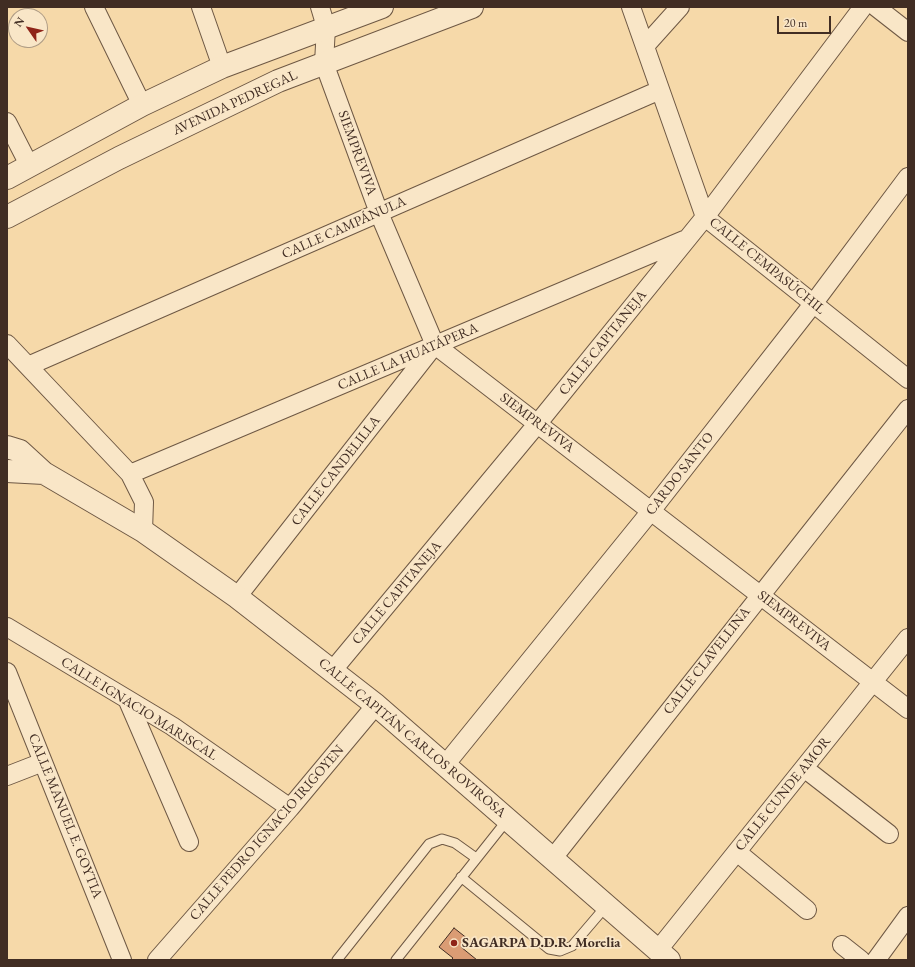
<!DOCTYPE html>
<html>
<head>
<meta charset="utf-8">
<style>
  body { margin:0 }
  #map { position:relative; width:915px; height:967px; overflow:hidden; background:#f6d9a9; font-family:"EB Garamond",serif }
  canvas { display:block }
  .frame { position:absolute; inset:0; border:8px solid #412d23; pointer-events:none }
  .north { position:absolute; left:8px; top:8px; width:40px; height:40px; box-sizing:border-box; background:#f9e6c7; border:1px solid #af9c85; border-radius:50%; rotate:304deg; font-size:11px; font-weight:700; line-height:16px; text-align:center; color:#412d23 }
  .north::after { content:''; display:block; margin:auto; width:14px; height:18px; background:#8f2418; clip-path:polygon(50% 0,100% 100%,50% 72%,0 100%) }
  .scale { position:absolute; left:777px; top:16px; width:54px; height:18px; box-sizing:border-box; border:2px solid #412d23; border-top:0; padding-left:5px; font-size:12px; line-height:14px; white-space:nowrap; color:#412d23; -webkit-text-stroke:3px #f9e6c7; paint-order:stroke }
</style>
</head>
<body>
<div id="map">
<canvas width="915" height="967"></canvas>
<div class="frame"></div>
<div class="north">N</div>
<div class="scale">20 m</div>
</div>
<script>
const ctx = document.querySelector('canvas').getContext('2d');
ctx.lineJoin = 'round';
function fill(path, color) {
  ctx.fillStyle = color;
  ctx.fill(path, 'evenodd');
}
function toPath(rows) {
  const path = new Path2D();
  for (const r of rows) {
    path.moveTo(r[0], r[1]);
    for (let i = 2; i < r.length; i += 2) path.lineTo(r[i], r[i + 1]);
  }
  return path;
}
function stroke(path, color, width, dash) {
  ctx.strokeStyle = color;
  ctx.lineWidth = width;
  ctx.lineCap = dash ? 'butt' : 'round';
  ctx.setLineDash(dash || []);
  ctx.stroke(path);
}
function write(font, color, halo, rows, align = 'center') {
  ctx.font = font + ' "EB Garamond",serif';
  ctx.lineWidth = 3.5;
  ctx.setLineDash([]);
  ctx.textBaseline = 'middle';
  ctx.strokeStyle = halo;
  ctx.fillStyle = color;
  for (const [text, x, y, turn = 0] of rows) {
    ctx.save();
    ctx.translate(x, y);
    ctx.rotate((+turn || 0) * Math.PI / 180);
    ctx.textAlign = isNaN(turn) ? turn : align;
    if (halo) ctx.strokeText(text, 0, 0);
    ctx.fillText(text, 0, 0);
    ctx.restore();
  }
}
const building = toPath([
  [454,928,468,939,461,947,477,960,451,960,453,958,439,947,454,928]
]);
fill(building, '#da9c74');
stroke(building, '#412d23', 1);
const service = toPath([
  [461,877,549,949,560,951,572,946,607,905],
  [337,960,429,844,442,839,455,843,476,858],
  [396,960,508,819]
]);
const minor = toPath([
  [94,7,142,105],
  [201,7,222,67],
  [320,7,326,27,324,63,379,213,435,345,908,709],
  [631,7,705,217,908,379],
  [876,7,908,32],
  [645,46,680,7],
  [7,122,29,165],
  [7,344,130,474,144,502,143,531],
  [28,366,660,90],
  [130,474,684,240],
  [237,597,433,347],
  [7,627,172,726,290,808],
  [332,671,538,423,705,217,863,7],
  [7,672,122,960],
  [128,701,189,842],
  [445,765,651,511,813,304,908,177],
  [804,768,889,834],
  [7,776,43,762],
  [737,852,807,910],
  [553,858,908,409],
  [842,945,861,960],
  [658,950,908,638],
  [157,960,290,808,376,705],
  [876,960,908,916]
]);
const tertiary = toPath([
  [7,178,142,105,222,67,382,7],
  [7,217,119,158,278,81,472,7],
  [7,447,20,451,44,473,143,531,237,597,376,705,669,960],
  [7,471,44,473]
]);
stroke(service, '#6e5844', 11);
stroke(minor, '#6e5844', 20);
stroke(tertiary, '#6e5844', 24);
stroke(service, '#f9e6c7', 9);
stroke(minor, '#f9e6c7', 18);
stroke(tertiary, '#f9e6c7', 22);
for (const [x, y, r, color] of [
  [454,943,4,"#8f2418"]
]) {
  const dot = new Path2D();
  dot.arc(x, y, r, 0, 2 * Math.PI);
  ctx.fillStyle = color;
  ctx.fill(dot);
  stroke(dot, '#f9e6c7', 1.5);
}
write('14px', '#412d23', '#f9e6c7', [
  ["AVENIDA PEDREGAL",235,103,-25],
  ["SIEMPREVIVA",357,153,70],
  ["CALLE CAMPÁNULA",344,228,-24],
  ["CALLE CEMPASÚCHIL",767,266,39],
  ["CALLE CAPITANEJA",603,343,-51],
  ["CALLE LA HUATÁPERA",408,357,-23],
  ["SIEMPREVIVA",537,423,37],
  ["CALLE CANDELILLA",336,471,-52],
  ["CARDO SANTO",680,474,-52],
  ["CALLE CAPITANEJA",397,593,-50],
  ["SIEMPREVIVA",794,621,38],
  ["CALLE CLAVELLINA",707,661,-52],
  ["CALLE IGNACIO MARISCAL",139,709,32],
  ["CALLE CAPITÁN CARLOS ROVIROSA",412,738,40],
  ["CALLE CUNDE AMOR",783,794,-51],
  ["CALLE MANUEL E. GOYTIA",65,816,68],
  ["CALLE PEDRO IGNACIO IRIGOYEN",267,833,-49]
]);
write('bold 14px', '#412d23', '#f9e6c7', [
  ["SAGARPA D.D.R. Morelia",462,943]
], 'left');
</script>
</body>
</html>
